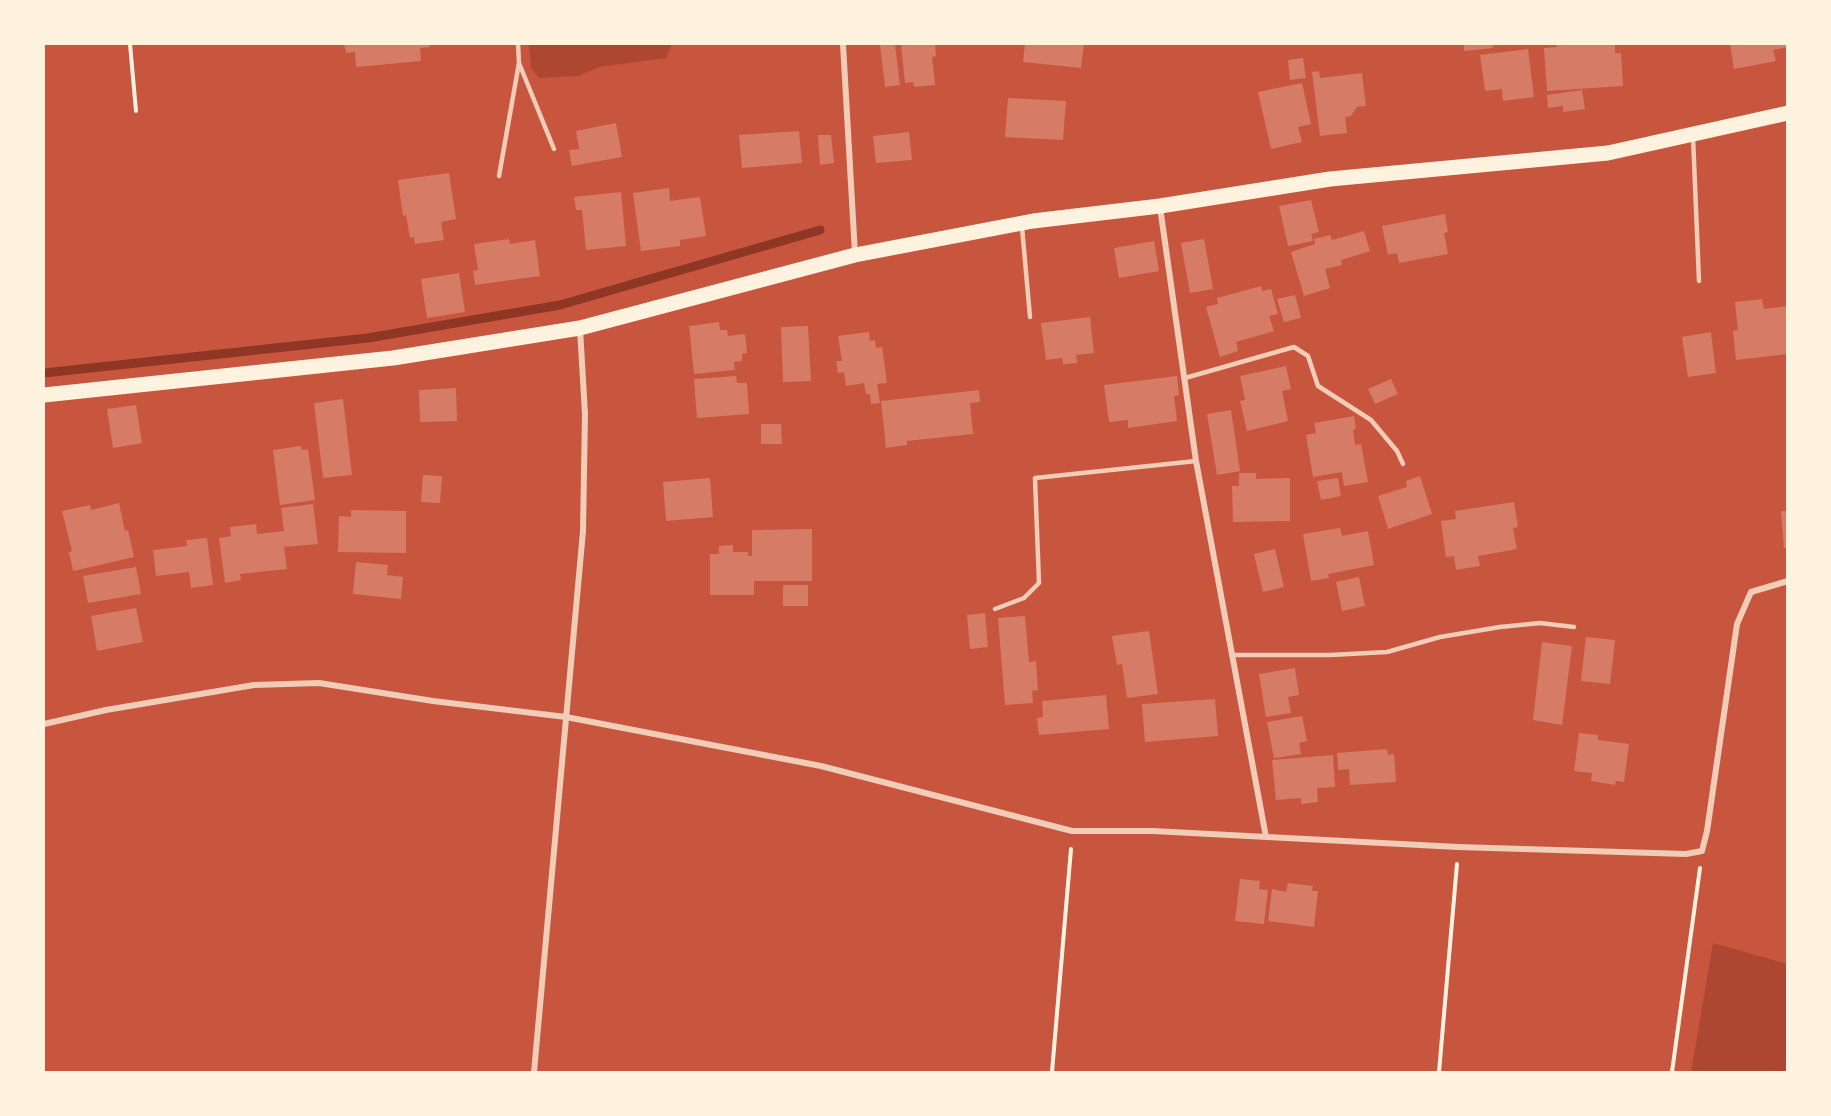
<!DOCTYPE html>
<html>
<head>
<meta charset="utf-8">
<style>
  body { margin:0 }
  #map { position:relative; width:1831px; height:1116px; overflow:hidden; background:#c8553d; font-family:"Fira Sans Condensed",sans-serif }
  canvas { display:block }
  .frame { position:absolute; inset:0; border:45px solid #fff3e0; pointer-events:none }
</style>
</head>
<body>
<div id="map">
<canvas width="1831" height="1116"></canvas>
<div class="frame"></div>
</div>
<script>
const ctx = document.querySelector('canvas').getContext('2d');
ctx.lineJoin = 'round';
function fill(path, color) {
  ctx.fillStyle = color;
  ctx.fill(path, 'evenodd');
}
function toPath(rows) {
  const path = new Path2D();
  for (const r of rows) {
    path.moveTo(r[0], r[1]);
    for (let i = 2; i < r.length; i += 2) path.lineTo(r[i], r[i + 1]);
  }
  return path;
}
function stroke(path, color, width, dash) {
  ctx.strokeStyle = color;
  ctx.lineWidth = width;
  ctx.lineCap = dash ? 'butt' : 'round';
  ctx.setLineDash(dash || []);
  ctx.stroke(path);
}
fill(toPath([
  [529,44,672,44,666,58,599,67,578,76,539,78,531,68],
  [1713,943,1787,964,1788,1063,1785,1072,1691,1072]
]), '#ae4732');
stroke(toPath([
  [44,373,368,338,560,305,820,230]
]), '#8f3625', 9);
fill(toPath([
  [344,44,430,44,430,47,420,48,421,61,356,67,355,52,346,53],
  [880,44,895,44,900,85,885,87],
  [901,44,935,44,936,56,932,57,935,85,914,87,913,82,905,83],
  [1025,44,1084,44,1081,68,1023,62],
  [1464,44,1492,44,1493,48,1464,51],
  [1556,44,1615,44,1615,53,1621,53,1623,86,1547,91,1544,48,1557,47],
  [1730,44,1788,44,1788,47,1773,50,1776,61,1734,69],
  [1528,49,1534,97,1503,101,1502,89,1485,91,1480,55],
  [1303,58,1306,78,1290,80,1288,60],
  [1319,71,1320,78,1362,73,1366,106,1357,107,1351,116,1345,117,1347,133,1320,136,1312,72],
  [1302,83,1311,124,1298,127,1302,142,1271,149,1258,92],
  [1582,90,1585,109,1563,112,1563,106,1548,108,1547,95],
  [1008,98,1066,101,1063,140,1005,137],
  [616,123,622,157,572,166,569,150,579,149,576,131],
  [799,131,802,163,742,168,739,135],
  [909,132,912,160,876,163,873,136],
  [818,135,831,135,834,163,820,165],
  [449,173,456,219,441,222,444,240,415,244,414,237,410,238,406,215,403,216,398,180],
  [669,188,670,201,700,197,706,236,680,240,680,246,641,251,633,193],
  [621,192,626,246,586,250,582,210,576,210,574,197],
  [1311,200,1319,232,1311,234,1313,241,1288,246,1279,206],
  [1445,214,1448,232,1444,233,1448,254,1399,263,1397,253,1388,255,1382,226],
  [1364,231,1370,251,1341,260,1342,265,1325,269,1330,288,1304,296,1291,252,1315,244,1314,239,1330,235,1332,240],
  [509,239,510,244,535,240,540,276,475,285,473,271,478,270,474,244],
  [1204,239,1213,289,1190,293,1181,243],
  [1154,241,1159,271,1119,278,1114,248],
  [459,273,465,312,427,318,421,279],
  [1261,286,1262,291,1271,289,1278,314,1269,316,1274,331,1236,342,1238,351,1220,357,1206,307,1218,304,1217,298],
  [1295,295,1301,318,1284,322,1277,299],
  [1762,299,1764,309,1788,306,1788,354,1736,360,1733,331,1738,330,1735,302],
  [1090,317,1094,353,1076,355,1077,363,1063,364,1062,358,1046,360,1041,323],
  [719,322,720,330,727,330,728,336,745,334,747,353,742,354,742,361,734,362,735,370,694,374,689,326],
  [808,326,811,381,783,382,781,327],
  [869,332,870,341,875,340,876,348,882,347,887,383,877,384,880,403,871,404,870,394,866,394,864,383,846,386,844,372,838,373,836,361,842,361,838,336],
  [1711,332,1716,373,1688,377,1682,337],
  [1286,366,1291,389,1282,391,1288,421,1247,431,1240,401,1245,400,1240,376],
  [736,376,737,383,747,383,749,414,697,418,694,379],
  [1177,376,1179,395,1174,396,1177,421,1128,428,1128,420,1109,422,1104,385],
  [1391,379,1398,394,1375,404,1368,389],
  [456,388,457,421,420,422,419,390],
  [979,390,980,402,970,403,973,434,907,441,907,445,886,448,881,401],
  [343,399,352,475,323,478,314,403],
  [136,405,142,443,113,448,107,409],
  [1231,410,1240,471,1217,475,1207,414],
  [1354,416,1356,429,1353,430,1355,445,1361,444,1368,482,1344,486,1342,472,1313,477,1306,435,1316,433,1314,423],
  [761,424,781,424,782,444,761,444],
  [301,446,302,450,308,449,315,500,280,505,273,450],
  [1239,473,1256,473,1256,479,1290,478,1290,521,1233,522,1232,486,1239,486],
  [423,475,442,476,440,503,421,502],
  [1420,476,1432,514,1388,529,1378,496,1407,487,1406,481],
  [710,478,713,517,666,521,663,482],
  [1338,478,1341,496,1321,500,1317,481],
  [1514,502,1518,527,1513,528,1517,549,1478,556,1480,566,1456,570,1454,556,1446,557,1441,521,1456,519,1455,511],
  [119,503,125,531,128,530,134,557,73,571,69,552,72,551,62,511,90,505,91,510],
  [313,504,318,544,284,547,287,569,240,574,241,580,225,583,219,538,231,536,230,527,256,524,257,534,284,531,281,508],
  [351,510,406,511,406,553,338,552,339,516,351,517],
  [1781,511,1788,511,1788,548,1784,548],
  [1340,528,1342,536,1368,531,1374,565,1328,574,1329,578,1311,581,1303,534],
  [812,529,812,581,754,581,754,595,710,595,710,554,719,554,719,546,733,545,733,552,748,552,748,556,752,556,752,530],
  [207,538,213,585,191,588,189,572,156,576,153,550,187,546,186,540],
  [1275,549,1284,587,1263,592,1254,554],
  [356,562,388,565,387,575,403,577,401,599,353,594],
  [136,567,141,594,88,603,83,576],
  [1359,577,1365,606,1342,611,1336,582],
  [783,585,808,585,808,606,783,606],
  [136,608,143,642,97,651,91,616],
  [985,613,988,647,970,649,967,615],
  [1025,616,1029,662,1036,661,1038,690,1032,691,1033,703,1005,705,998,618],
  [1149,631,1158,694,1127,698,1122,664,1117,665,1112,636],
  [1586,637,1615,640,1610,684,1581,681],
  [1542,642,1572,646,1562,725,1533,720],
  [1295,668,1299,695,1288,697,1291,713,1266,717,1259,674],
  [1106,695,1109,729,1039,735,1037,718,1043,717,1042,701],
  [1215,699,1218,736,1145,742,1142,704],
  [1302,716,1307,741,1299,743,1301,754,1274,758,1267,722],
  [1579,733,1598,735,1598,740,1629,744,1624,782,1616,781,1615,785,1591,781,1592,773,1574,771],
  [1387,749,1388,755,1394,754,1396,782,1350,785,1349,769,1338,770,1337,753],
  [1333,755,1335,787,1317,788,1318,802,1301,804,1301,798,1276,800,1272,760],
  [1240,879,1260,881,1259,889,1268,890,1264,924,1235,921],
  [1288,883,1313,886,1312,891,1318,891,1314,927,1268,921,1272,889,1286,892]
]), '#d67c66');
stroke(toPath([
  [130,44,136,111],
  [1052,1072,1071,849],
  [1439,1072,1457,864],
  [1672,1072,1700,868]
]), '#fff3e0', 4);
stroke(toPath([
  [518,44,519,63,554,149],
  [1693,137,1699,281],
  [499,176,519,63],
  [1022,227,1030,317],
  [1185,378,1294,347,1308,356,1318,386,1371,420,1397,451,1403,464],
  [995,609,1024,598,1039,583,1035,478,1196,461],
  [1234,655,1330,655,1387,652,1440,637,1500,627,1540,623,1574,627]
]), '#f1ccb7', 4.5);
stroke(toPath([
  [843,44,855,254],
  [1160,207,1196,461,1266,837],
  [44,724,106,710,254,685,319,683,433,701,566,717,821,766,1072,831,1153,831,1458,847,1686,854,1702,851,1707,831,1737,624,1751,592,1788,581],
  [534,1072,583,531,585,414,580,329]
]), '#f1ccb7', 6);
stroke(toPath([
  [44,395,393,358,580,328,855,255,1033,221,1160,206,1330,179,1608,153,1788,113]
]), '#fff3e0', 15);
</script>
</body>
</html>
